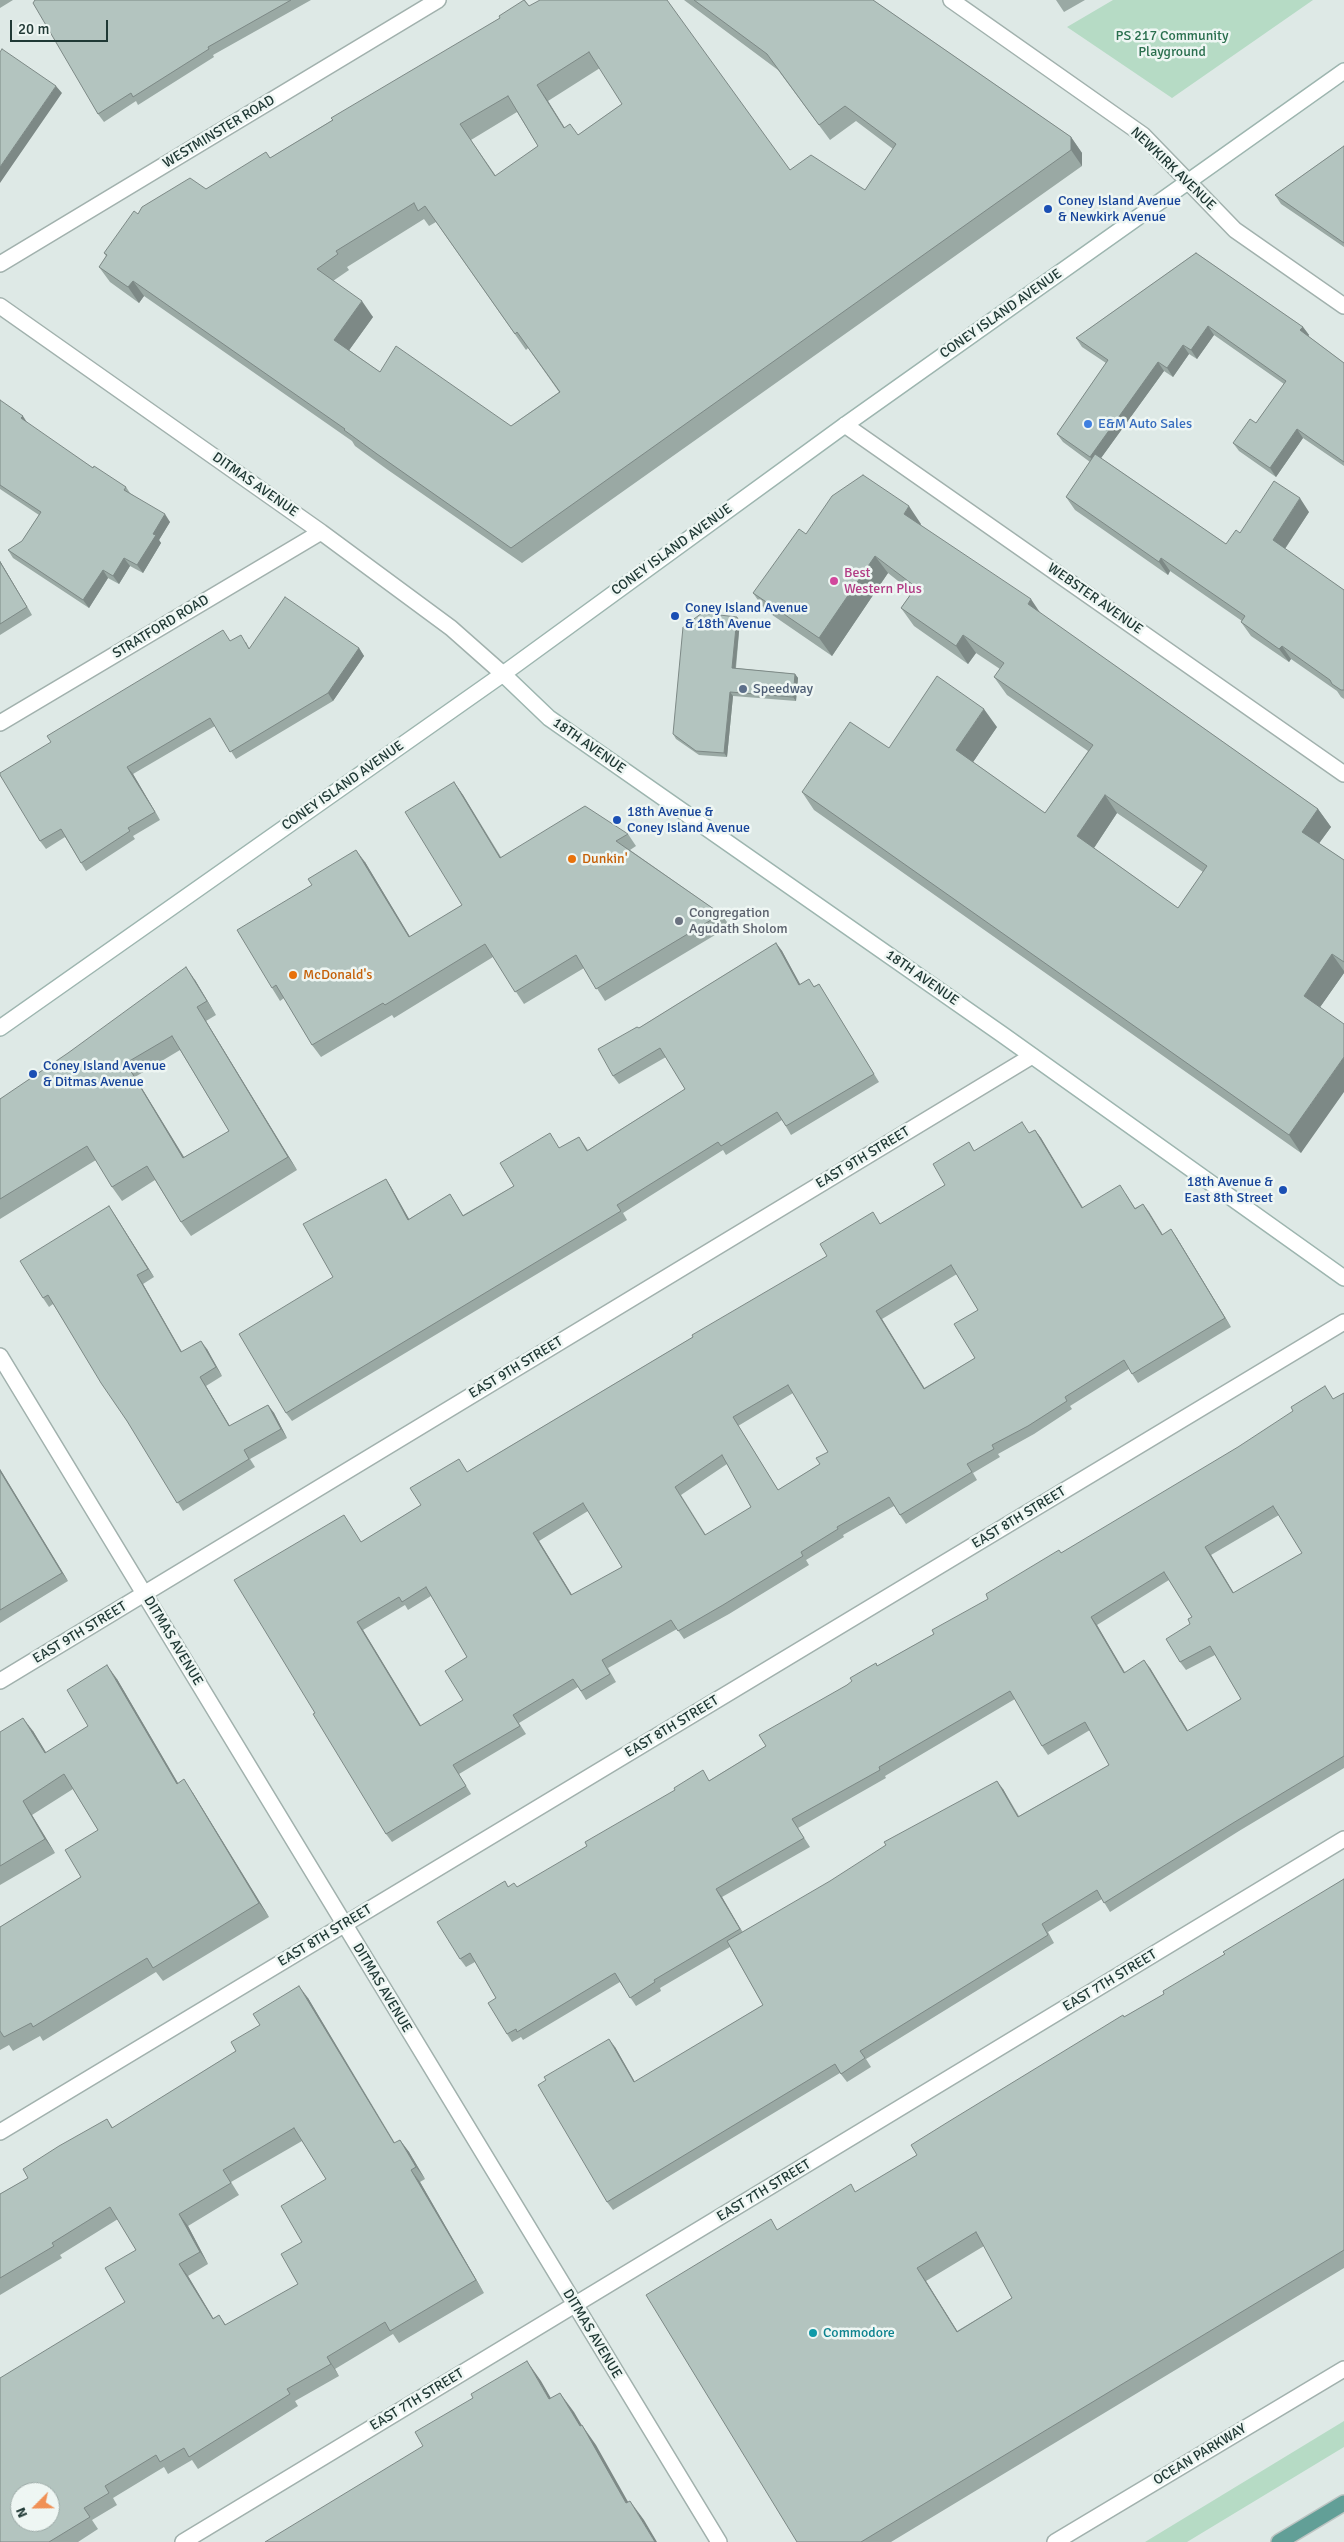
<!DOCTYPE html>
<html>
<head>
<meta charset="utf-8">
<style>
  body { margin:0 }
  #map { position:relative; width:1344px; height:2542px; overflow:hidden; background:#dee9e6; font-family:Signika,sans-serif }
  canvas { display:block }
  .north { position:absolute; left:10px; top:2482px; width:50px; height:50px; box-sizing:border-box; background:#eef6f3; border:1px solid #9caaa7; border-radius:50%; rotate:247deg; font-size:14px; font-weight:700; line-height:20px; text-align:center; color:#203935 }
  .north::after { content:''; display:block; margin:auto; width:18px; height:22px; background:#f09055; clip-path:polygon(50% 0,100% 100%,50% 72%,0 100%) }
  .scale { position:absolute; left:10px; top:20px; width:98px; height:22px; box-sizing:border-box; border:2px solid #203935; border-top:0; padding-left:6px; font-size:15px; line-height:18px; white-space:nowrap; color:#203935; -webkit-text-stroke:4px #eef6f3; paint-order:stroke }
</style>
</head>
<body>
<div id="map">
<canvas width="1344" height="2542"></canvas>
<div class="north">N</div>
<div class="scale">20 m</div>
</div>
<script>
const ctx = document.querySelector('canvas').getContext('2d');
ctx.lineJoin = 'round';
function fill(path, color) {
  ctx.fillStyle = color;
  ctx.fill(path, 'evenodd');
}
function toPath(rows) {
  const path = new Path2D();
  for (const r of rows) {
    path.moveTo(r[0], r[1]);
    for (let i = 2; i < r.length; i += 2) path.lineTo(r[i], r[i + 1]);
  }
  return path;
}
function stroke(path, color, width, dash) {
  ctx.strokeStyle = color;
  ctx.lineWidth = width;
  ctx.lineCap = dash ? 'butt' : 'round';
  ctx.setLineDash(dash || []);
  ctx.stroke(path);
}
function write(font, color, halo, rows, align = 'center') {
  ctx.font = font + ' Signika,sans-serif';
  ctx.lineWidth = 5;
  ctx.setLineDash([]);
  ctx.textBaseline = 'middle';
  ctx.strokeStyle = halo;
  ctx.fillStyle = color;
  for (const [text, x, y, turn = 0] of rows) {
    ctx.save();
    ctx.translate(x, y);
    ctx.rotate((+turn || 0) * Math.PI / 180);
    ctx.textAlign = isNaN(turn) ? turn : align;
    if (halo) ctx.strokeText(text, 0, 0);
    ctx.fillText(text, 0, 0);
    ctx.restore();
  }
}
fill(toPath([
  [1113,0,1313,0,1172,98,1067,27],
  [1344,2421,1344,2447,1187,2542,1145,2542]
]), '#b6dbc5');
const street = toPath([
  [951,0,1143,135,1235,230,1344,306],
  [0,264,438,0],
  [0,306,321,532,451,628,503,674],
  [845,425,1344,774],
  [0,723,321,532],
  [0,1356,719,2542],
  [0,1681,1032,1056],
  [0,2132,1344,1322],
  [183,2542,1344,1839],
  [1055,2542,1344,2369]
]);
const secondary = toPath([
  [503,674,549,718,1003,1035,1344,1278],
  [0,1028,503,674,845,425,1344,71]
]);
const primary = toPath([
  [1279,2542,1344,2503]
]);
stroke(street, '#a1b1ad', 18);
stroke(secondary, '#9db5af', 18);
stroke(primary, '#bcc4c2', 18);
stroke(street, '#fff', 15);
stroke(secondary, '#fff', 15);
stroke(primary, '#629f97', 15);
fill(toPath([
  [0,0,13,0,0,8],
  [35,0,311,0,213,55,214,57,138,105,136,101,104,122,98,114],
  [525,0,529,6,790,170,865,190,893,149,856,121,830,140,778,70,684,0,873,0,1071,137,1082,153,1082,166,522,563,388,470,355,446,352,441,144,296,139,303,110,282,99,267,106,256,104,253,138,214,206,189,270,158,500,18],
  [600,68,622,104,578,135,564,128,548,101],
  [517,112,538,146,496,176,471,140],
  [424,219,429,226,436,222,526,350,528,348,559,392,511,426,380,372,349,350,373,317,333,281,349,270,347,267],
  [1056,0,1085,0,1064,12],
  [1344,146,1344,247,1281,204,1275,195],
  [1196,253,1303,327,1309,335,1308,336,1344,363,1344,466,1303,438,1276,477,1239,451,1233,443,1256,423,1284,384,1214,335,1197,359,1189,354,1173,377,1164,371,1101,458,1226,544,1240,533,1309,512,1285,549,1344,590,1344,699,1341,697,1337,691,1291,659,1289,662,1251,636,1241,622,1242,621,1170,571,1168,575,1075,510,1066,497,1090,462,1063,442,1057,434,1106,363,1082,347,1076,338],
  [0,400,28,424,93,468,126,487,130,493,170,522,159,540,161,543,143,573,130,566,119,584,108,578,89,608,13,558,8,550,22,541,39,515,0,489],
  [921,524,920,525,1039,612,1318,809,1331,827,1319,843,1344,860,1344,973,1320,1007,1301,1153,814,810,802,792,889,748,997,727,973,762,1045,813,1088,751,1007,695,994,677,1000,669,976,653,968,664,914,626,901,608,912,592,888,573,832,656,765,610,753,593,806,534],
  [1117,813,1203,872,1178,908,1094,848],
  [0,561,32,615,0,635],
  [740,621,736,668,795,674,798,678,796,701,733,696,727,757,699,755,676,739,673,734],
  [231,641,246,642,249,648,359,648,364,656,333,701,236,759,215,726,133,774,160,820,133,836,135,839,86,871,65,837,46,849,40,841],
  [454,782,463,795,501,857,628,834,636,846,630,850,721,914,730,926,605,1001,584,968,524,1004,493,957,394,1018,392,1015,321,1057,312,1045,284,998,280,1001,272,988,365,862,410,937,462,905],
  [776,943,782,951,800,985,814,986,819,984,879,1082,791,1135,782,1120,726,1155,723,1150,623,1213,627,1220,292,1421,286,1413,333,1277,386,1179,391,1187,409,1219,450,1194,463,1215,514,1186,560,1148,579,1137,588,1150,685,1089,666,1057,619,1084,613,1076,639,1028],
  [195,980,216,1015,206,1021,297,1170,191,1236,181,1222,155,1180,122,1201,112,1187,96,1160,0,1219,0,1099],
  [180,1050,229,1131,184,1157,135,1077],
  [1035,1130,1041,1138,1082,1208,1126,1194,1135,1208,1143,1204,1162,1235,1171,1229,1177,1238,1231,1327,1138,1383,1129,1369,1070,1406,1072,1409,1034,1434,998,1454,1000,1457,973,1473,977,1480,906,1524,894,1506,843,1535,844,1537,806,1560,809,1565,729,1614,684,1639,677,1629,608,1668,616,1682,586,1700,578,1687,519,1723,526,1734,459,1774,471,1794,392,1842,386,1834,315,1713,344,1515,361,1542,421,1505,467,1472,693,1337,945,1185,969,1142,974,1151,1030,1133],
  [957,1274,978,1310,975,1358,924,1388,882,1319],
  [793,1393,828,1452,820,1464,778,1490,738,1426],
  [727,1464,751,1507,706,1535,681,1495],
  [588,1511,622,1567,572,1595,539,1541],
  [431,1596,467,1657,463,1700,421,1726,363,1630,405,1605,408,1610],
  [109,1206,154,1277,143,1284,182,1352,207,1349,222,1376,206,1386,230,1426,268,1405,274,1413,287,1438,250,1459,255,1467,183,1511,127,1421,53,1304,49,1307,43,1298],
  [1344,1393,1344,1768,1239,1831,1110,1912,1102,1899,1048,1932,1054,1943,866,2059,871,2067,847,2082,840,2073,613,2210,607,2202,615,2047,635,2082,763,2005,730,1947,660,1988,661,1991,636,2006,620,1982,523,2040,521,2037,512,2042,507,2034,496,1998,475,1962,466,1967,460,1959,509,1886,517,1887,710,1780,766,1746,847,1685,877,1666,934,1634,1061,1553],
  [1279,1515,1302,1553,1234,1593,1211,1555],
  [1169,1580,1192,1617,1190,1624,1180,1662,1186,1670,1215,1655,1241,1699,1188,1731,1150,1668,1124,1672,1097,1625],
  [1015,1699,1042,1746,1048,1755,1090,1730,1109,1765,1019,1816,1003,1789,742,1932,722,1897,810,1847,798,1828,886,1778,885,1776],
  [0,1469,68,1581,0,1623],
  [117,1679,178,1783,193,1793,269,1917,163,1981,156,1972,43,2041,40,2036,13,2051,9,2045,0,2050,0,1927,81,1877,98,1830,73,1789,32,1815,55,1853,0,1885,0,1732,33,1731,46,1753,88,1726],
  [1344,1879,1344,2268,891,2542,797,2542,778,2230,856,2192,917,2155,1124,2017,1164,1994,1225,1954],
  [984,2246,1012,2298,957,2331,926,2281],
  [308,1998,395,2143,400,2140,409,2152,425,2179,420,2182,484,2293,399,2343,393,2334,335,2369,339,2376,295,2401,298,2406,198,2469,192,2460,168,2474,164,2467,113,2498,117,2505,92,2520,98,2529,78,2542,0,2542,125,2302,136,2250,118,2219,60,2255,62,2258,0,2295,0,2194,28,2178,107,2119,113,2128,236,2051],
  [302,2141,326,2179,298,2284,226,2325,219,2315,213,2318,188,2276,208,2264,188,2226,239,2195,231,2182]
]), '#9aa9a4');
fill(toPath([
  [537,85,548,101,575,144,564,128],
  [56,86,62,93,0,183,0,167],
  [1071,137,1082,153,1082,166,1071,150],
  [133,281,144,296,139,303,128,287],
  [362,301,373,317,345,356,334,340],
  [1208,326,1214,335,1197,359,1191,350],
  [1303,327,1309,335,1306,339,1300,330],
  [1183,345,1189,354,1173,377,1167,368],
  [1158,362,1164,371,1096,465,1090,457],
  [23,416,28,424,21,418],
  [1297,429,1303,438,1276,477,1270,468],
  [1300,498,1309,512,1282,553,1273,540],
  [909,506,921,524,916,532,904,514],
  [165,514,170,522,159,540,161,543,143,573,137,565,153,534],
  [875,556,888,573,832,656,819,638],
  [124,558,130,566,119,584,113,576],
  [1161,558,1170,571,1168,575,1159,562],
  [0,561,32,615,27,607,0,562],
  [103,570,108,578,89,608,83,600],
  [1031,599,1043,617,1028,604],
  [737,617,740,621,735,672,732,668],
  [963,635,976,653,968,664,956,646],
  [1282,646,1291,659,1289,662,1279,649],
  [359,648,364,656,333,701,328,693],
  [795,674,798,678,796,701,793,697],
  [730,692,733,696,727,757,724,753],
  [984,709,997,727,969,768,956,750],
  [127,767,133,774,160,820,155,812],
  [454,782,463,795,508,870,500,858],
  [1105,795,1117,813,1090,854,1077,836],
  [1318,809,1331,827,1315,849,1302,832],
  [356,850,365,862,418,950,409,937],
  [776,943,782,951,805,993,799,985],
  [1332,954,1344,971,1344,973,1316,1013,1304,996],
  [186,967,195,980,216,1015,207,1001],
  [197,1007,206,1021,297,1170,288,1157],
  [1344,1057,1344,1092,1301,1153,1289,1135],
  [126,1063,135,1077,193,1172,183,1158],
  [1035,1130,1041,1138,1088,1216,1082,1208],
  [386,1179,391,1187,414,1228,408,1220],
  [1143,1204,1149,1212,1168,1243,1162,1235],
  [109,1206,115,1215,154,1277,148,1269],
  [1171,1229,1177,1238,1231,1327,1225,1318],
  [137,1275,143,1284,187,1361,181,1352],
  [876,1311,882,1319,930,1397,924,1389],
  [201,1341,207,1349,222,1376,216,1367],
  [200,1377,206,1386,235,1435,229,1426],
  [268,1405,274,1413,287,1438,281,1429],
  [733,1417,738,1426,783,1499,778,1490],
  [0,1469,68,1581,62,1573,0,1471],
  [533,1533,539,1541,577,1603,571,1595],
  [1205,1547,1211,1555,1239,1602,1233,1593],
  [1091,1617,1097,1625,1130,1681,1124,1673],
  [357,1622,363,1630,426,1734,420,1726],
  [1144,1660,1150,1668,1193,1739,1187,1731],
  [107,1665,117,1679,186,1797,177,1784],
  [23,1718,33,1731,55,1767,45,1753],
  [184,1779,193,1793,269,1917,259,1903],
  [997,1781,1003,1789,1023,1825,1018,1817],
  [23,1801,32,1815,55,1853,45,1839],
  [716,1889,722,1897,746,1938,740,1929],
  [299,1986,308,1998,402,2156,394,2143],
  [609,2039,615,2047,640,2091,634,2082],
  [400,2140,409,2152,425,2179,416,2167],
  [411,2170,420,2182,484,2293,476,2280],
  [179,2214,188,2226,208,2264,200,2252],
  [179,2264,188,2276,221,2331,213,2319],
  [917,2268,926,2281,966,2345,957,2332],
  [327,2357,335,2369,339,2376,331,2364],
  [527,2361,541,2381,563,2419,549,2399],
  [560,2393,574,2412,590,2439,582,2425,596,2445,640,2523,626,2503],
  [630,2501,644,2520,657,2542,655,2542]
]), '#7d8986');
const building = toPath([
  [35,0,291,0,208,47,209,49,133,97,131,93,98,114,33,3,35,0],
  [524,0,529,6,540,0,667,0,790,170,811,155,865,190,896,144,845,106,819,125,767,54,694,0,873,0,1071,137,1071,150,511,548,377,454,344,430,345,429,133,281,128,287,99,267,107,255,104,253,134,211,138,214,142,207,190,178,206,189,266,152,270,158,333,120,331,118,500,18,499,16,524,0],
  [589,52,622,104,578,135,570,124,564,128,537,85,589,52],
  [508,96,538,146,495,176,460,124,508,96],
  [414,203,418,211,425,206,515,334,517,332,560,392,511,426,396,346,380,372,334,340,362,301,317,269,338,254,336,251,414,203],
  [2,49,56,86,0,167,0,52,2,49],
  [1344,146,1344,243,1275,195,1344,146],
  [1196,253,1303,327,1300,330,1344,363,1344,462,1297,429,1270,468,1233,443,1250,419,1256,423,1286,381,1208,326,1191,350,1183,345,1167,368,1158,362,1090,457,1057,434,1108,360,1076,338,1196,253],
  [0,400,23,416,21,418,93,468,94,466,126,487,124,490,165,514,153,534,156,535,137,565,124,558,113,576,103,570,83,600,8,550,22,541,41,512,0,485,0,400],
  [1095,454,1226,544,1236,530,1240,533,1274,481,1300,498,1273,540,1344,590,1344,690,1341,690,1332,684,1330,680,1282,646,1279,649,1241,622,1245,616,1161,558,1159,562,1066,497,1095,454],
  [863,475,909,506,904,514,1031,599,1028,604,1318,809,1302,832,1344,860,1344,962,1332,954,1304,996,1344,1024,1344,1057,1289,1135,802,792,850,722,889,748,937,676,984,709,956,750,1045,813,1093,745,994,677,1004,663,963,635,956,646,901,608,916,587,875,556,819,638,753,593,799,529,806,534,832,496,863,475],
  [1105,795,1207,866,1178,908,1077,836,1105,795],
  [0,562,27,607,0,624,0,562],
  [285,597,359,648,328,693,230,752,210,718,127,767,155,812,128,828,130,831,81,863,61,829,40,841,0,775,0,773,51,742,47,736,223,630,230,641,241,635,249,649,285,597],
  [702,613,737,617,732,668,795,674,793,697,730,692,724,753,696,751,673,734,683,627,702,613],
  [454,782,500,858,585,806,628,834,616,841,721,914,596,989,576,955,515,992,485,944,385,1005,383,1003,312,1045,276,985,272,988,237,930,312,885,308,879,356,850,409,937,462,905,405,812,454,782],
  [776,943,799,985,809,979,814,987,819,984,874,1074,786,1126,777,1112,721,1146,718,1142,617,1205,621,1211,286,1413,239,1334,333,1277,303,1224,386,1179,408,1220,450,1194,463,1216,514,1186,500,1163,550,1133,559,1148,579,1137,587,1151,685,1089,660,1048,613,1076,598,1049,637,1027,639,1028,776,943],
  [186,967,207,1001,197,1007,288,1157,181,1222,147,1166,112,1187,87,1146,0,1199,0,1099,68,1053,186,967],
  [172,1036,229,1131,183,1158,126,1063,172,1036],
  [1022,1122,1029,1133,1035,1130,1082,1208,1120,1185,1135,1209,1143,1204,1162,1235,1171,1229,1225,1318,1132,1374,1124,1360,1065,1397,1067,1401,1028,1426,992,1445,994,1449,967,1464,972,1472,900,1515,889,1497,837,1527,838,1529,801,1552,803,1556,723,1605,678,1631,671,1620,602,1660,610,1674,581,1691,573,1679,513,1715,520,1726,453,1765,466,1786,386,1834,313,1714,315,1713,234,1580,344,1515,361,1542,421,1505,410,1488,459,1459,467,1472,693,1337,692,1335,827,1256,820,1244,873,1212,880,1224,945,1185,933,1164,969,1142,974,1151,1022,1122],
  [951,1265,978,1310,954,1324,975,1358,924,1389,876,1311,951,1265],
  [788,1385,828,1452,816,1458,820,1464,778,1490,733,1417,788,1385],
  [722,1455,751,1507,705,1535,675,1487,722,1455],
  [583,1503,622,1567,571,1595,533,1533,583,1503],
  [426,1587,467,1657,445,1671,463,1700,420,1726,357,1622,399,1597,402,1602,426,1587],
  [109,1206,148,1269,137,1275,181,1352,201,1341,216,1367,200,1377,229,1426,268,1405,281,1429,244,1450,249,1459,177,1503,127,1421,101,1383,48,1295,43,1298,20,1261,109,1206],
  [1325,1386,1333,1399,1344,1393,1344,1756,1233,1823,1104,1903,1097,1890,1042,1924,1048,1935,860,2051,865,2058,841,2074,835,2064,607,2202,538,2085,546,2080,544,2077,609,2039,634,2082,763,2005,727,1941,830,1881,886,1845,884,1842,997,1781,1018,1817,1109,1765,1085,1722,1042,1746,1010,1691,879,1767,880,1770,792,1819,804,1838,716,1889,740,1929,654,1980,655,1982,630,1998,615,1973,517,2032,516,2029,507,2034,488,2003,496,1998,470,1953,460,1959,437,1922,505,1881,508,1887,514,1883,517,1887,587,1846,585,1842,675,1790,674,1788,703,1770,709,1781,766,1746,759,1735,847,1685,852,1681,850,1678,876,1663,877,1666,934,1634,932,1630,988,1599,986,1594,1059,1550,1061,1553,1238,1447,1293,1411,1291,1407,1325,1386],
  [1273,1506,1302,1553,1233,1593,1205,1547,1273,1506],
  [1164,1572,1192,1617,1188,1619,1190,1624,1166,1639,1180,1662,1210,1646,1241,1699,1187,1731,1144,1660,1124,1673,1091,1617,1164,1572],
  [0,1471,62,1573,0,1610,0,1471],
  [107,1665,177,1784,184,1779,259,1903,153,1968,147,1958,33,2027,31,2023,4,2037,0,2031,0,1927,81,1877,65,1850,98,1830,64,1774,23,1801,45,1839,0,1866,0,1732,23,1718,45,1753,88,1726,67,1690,107,1665],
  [1344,1879,1344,2250,861,2542,797,2542,646,2295,771,2219,777,2230,851,2184,855,2192,917,2155,911,2145,948,2122,1123,2015,1124,2017,1164,1994,1163,1991,1225,1954,1223,1952,1344,1879],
  [976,2232,1012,2298,957,2332,917,2268,976,2232],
  [299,1986,394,2143,400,2140,416,2167,411,2170,476,2280,390,2331,385,2322,327,2357,331,2364,287,2389,290,2394,189,2457,184,2448,160,2462,156,2455,105,2486,109,2493,84,2508,90,2517,49,2542,0,2542,0,2378,125,2302,105,2268,136,2250,110,2207,52,2243,54,2246,0,2278,0,2194,28,2178,23,2169,59,2146,107,2119,112,2128,236,2051,231,2042,260,2025,253,2014,299,1986],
  [294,2128,326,2179,281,2206,302,2242,281,2254,298,2284,225,2325,219,2315,213,2319,179,2264,200,2252,179,2214,231,2183,223,2170,294,2128],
  [20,2492,50,2492,50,2522,20,2522,20,2492],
  [527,2361,549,2399,560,2393,580,2426,582,2425,626,2503,630,2501,655,2542,265,2542,423,2446,415,2432,473,2398,471,2394,527,2361]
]);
fill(building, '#b3c4bf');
stroke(building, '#7d8986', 1);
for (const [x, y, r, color] of [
  [1048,209,5,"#1a4fb4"],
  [1088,424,5,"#3f7fe0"],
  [834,581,5,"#d1479c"],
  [675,616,5,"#1a4fb4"],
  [743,689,5,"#5c6f8a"],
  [617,820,5,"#1a4fb4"],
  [572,859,5,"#e8710a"],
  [679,921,5,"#6b7280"],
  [293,975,5,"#e8710a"],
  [33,1074,5,"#1a4fb4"],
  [1283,1190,5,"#1a4fb4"],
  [813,2333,5,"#0f9aa8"]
]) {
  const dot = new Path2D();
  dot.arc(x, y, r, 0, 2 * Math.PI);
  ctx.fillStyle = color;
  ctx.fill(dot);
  stroke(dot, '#eef6f3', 2);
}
write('14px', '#2a6f4e', '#eef6f3', [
  ["PS 217 Community",1172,36],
  ["Playground",1172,52]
]);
write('14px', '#203935', '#eef6f3', [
  ["WESTMINSTER ROAD",219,132,-31],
  ["NEWKIRK AVENUE",1173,169,44],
  ["CONEY ISLAND AVENUE",1001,314,-35],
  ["DITMAS AVENUE",255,485,35],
  ["CONEY ISLAND AVENUE",672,550,-36],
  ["WEBSTER AVENUE",1095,599,35],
  ["STRATFORD ROAD",161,627,-31],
  ["18TH AVENUE",589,746,35],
  ["CONEY ISLAND AVENUE",343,786,-35],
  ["18TH AVENUE",922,978,35],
  ["EAST 9TH STREET",863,1158,-31],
  ["EAST 9TH STREET",516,1368,-31],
  ["EAST 8TH STREET",1019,1518,-31],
  ["EAST 9TH STREET",80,1633,-31],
  ["DITMAS AVENUE",173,1641,59],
  ["EAST 8TH STREET",672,1727,-31],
  ["EAST 8TH STREET",325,1936,-31],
  ["EAST 7TH STREET",1110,1981,-31],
  ["DITMAS AVENUE",382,1988,59],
  ["EAST 7TH STREET",764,2191,-31],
  ["DITMAS AVENUE",592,2334,59],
  ["EAST 7TH STREET",417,2400,-31],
  ["OCEAN PARKWAY",1200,2455,-31]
]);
write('14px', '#164399', '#eef6f3', [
  ["Coney Island Avenue",1058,201],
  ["& Newkirk Avenue",1058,217],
  ["Coney Island Avenue",685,608],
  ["& 18th Avenue",685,624],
  ["18th Avenue &",627,812],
  ["Coney Island Avenue",627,828],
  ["Coney Island Avenue",43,1066],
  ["& Ditmas Avenue",43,1082],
  ["18th Avenue &",1273,1182,"right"],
  ["East 8th Street",1273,1198,"right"]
], 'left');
write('14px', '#366cbe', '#eef6f3', [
  ["E&M Auto Sales",1098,424]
], 'left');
write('14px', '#b23c85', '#eef6f3', [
  ["Best",844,573],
  ["Western Plus",844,589]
], 'left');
write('14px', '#4e5e75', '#eef6f3', [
  ["Speedway",753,689]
], 'left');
write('14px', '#c56008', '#eef6f3', [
  ["Dunkin'",582,859],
  ["McDonald's",303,975]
], 'left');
write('14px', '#5b616d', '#eef6f3', [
  ["Congregation",689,913],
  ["Agudath Sholom",689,929]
], 'left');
write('14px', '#0d838f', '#eef6f3', [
  ["Commodore",823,2333]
], 'left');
</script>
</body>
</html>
